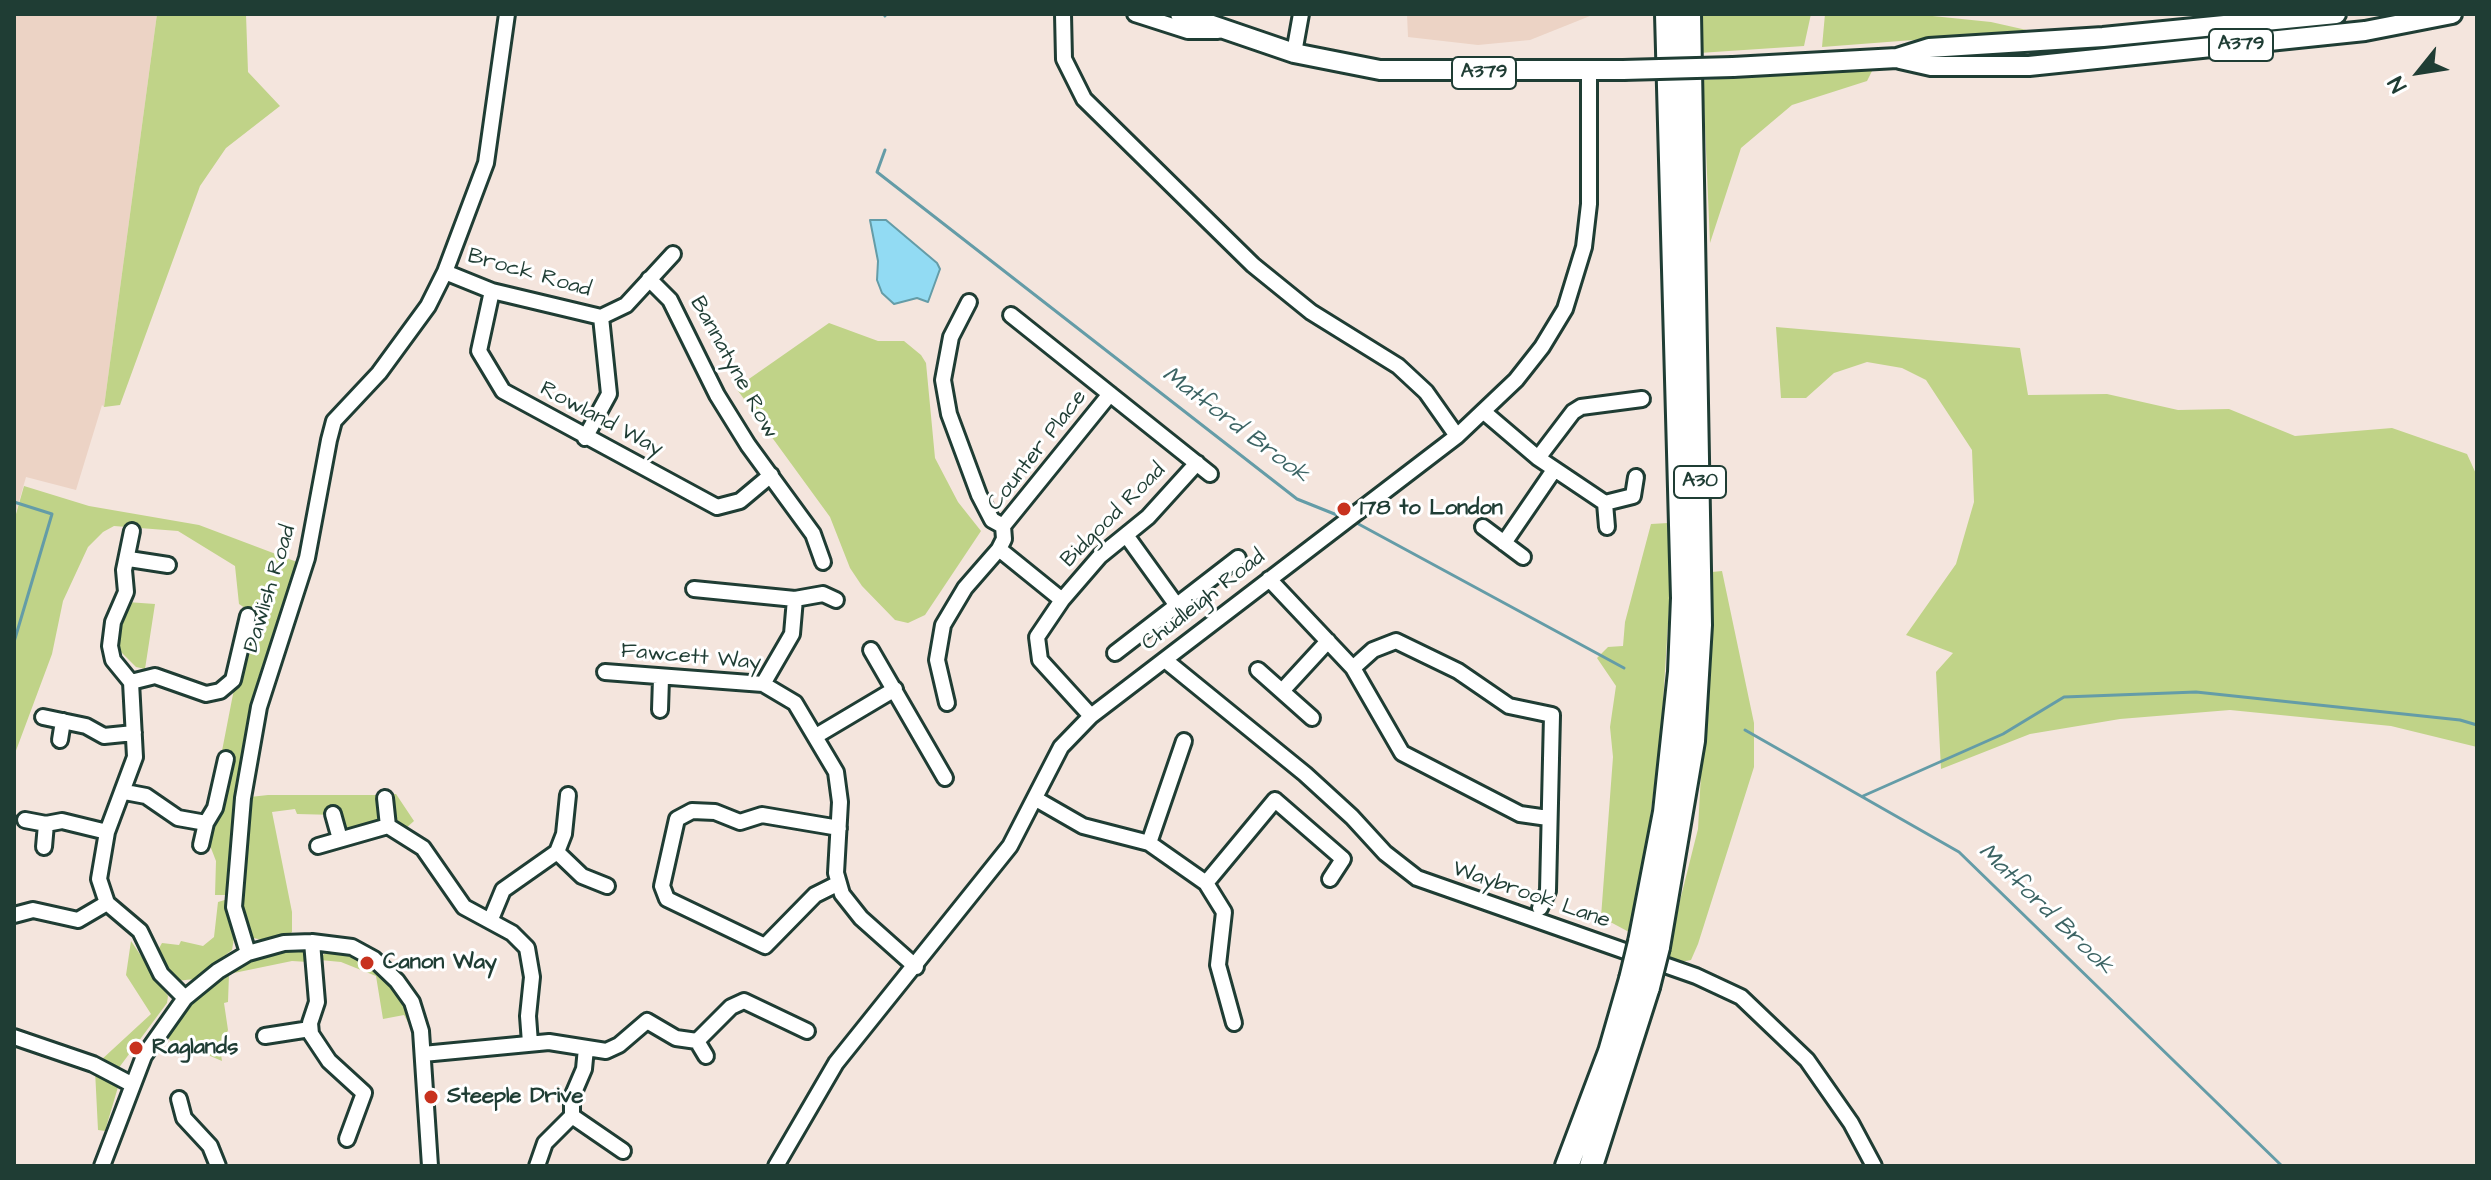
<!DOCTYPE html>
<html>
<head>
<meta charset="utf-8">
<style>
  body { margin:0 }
  #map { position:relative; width:2491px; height:1180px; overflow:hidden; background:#f4e5dd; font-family:"Architects Daughter",sans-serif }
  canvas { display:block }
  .frame { position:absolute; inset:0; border:16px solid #1f3d34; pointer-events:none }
  .north { position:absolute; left:2379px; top:32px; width:80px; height:80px; -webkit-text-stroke:6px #fff; paint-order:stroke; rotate:240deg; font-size:22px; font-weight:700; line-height:32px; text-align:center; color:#1f3d34 }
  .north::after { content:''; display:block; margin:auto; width:28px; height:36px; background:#1f3d34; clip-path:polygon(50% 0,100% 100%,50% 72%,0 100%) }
</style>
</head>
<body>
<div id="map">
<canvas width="2491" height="1180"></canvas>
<div class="frame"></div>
<div class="north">N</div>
</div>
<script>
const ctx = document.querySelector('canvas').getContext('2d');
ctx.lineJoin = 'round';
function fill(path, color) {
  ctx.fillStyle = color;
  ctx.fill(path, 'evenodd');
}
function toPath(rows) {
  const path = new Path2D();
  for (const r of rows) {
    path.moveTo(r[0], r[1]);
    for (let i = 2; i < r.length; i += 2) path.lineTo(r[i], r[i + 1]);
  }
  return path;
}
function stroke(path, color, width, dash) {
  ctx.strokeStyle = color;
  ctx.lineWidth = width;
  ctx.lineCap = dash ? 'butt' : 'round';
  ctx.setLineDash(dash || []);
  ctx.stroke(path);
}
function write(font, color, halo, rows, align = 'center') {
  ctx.font = font + ' "Architects Daughter",sans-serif';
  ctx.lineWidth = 6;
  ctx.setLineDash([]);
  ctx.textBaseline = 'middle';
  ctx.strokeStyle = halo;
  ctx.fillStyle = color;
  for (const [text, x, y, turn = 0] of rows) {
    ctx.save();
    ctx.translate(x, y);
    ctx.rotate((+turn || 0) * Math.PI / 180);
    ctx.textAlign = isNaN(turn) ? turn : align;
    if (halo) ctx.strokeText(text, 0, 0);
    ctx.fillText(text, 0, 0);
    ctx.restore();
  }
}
fill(toPath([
  [14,14,157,14,104,407,102,405,76,490,26,477,14,519],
  [1407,14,1595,14,1530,40,1478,45,1408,37]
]), '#ecd3c5');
fill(toPath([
  [157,14,246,14,248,72,280,106,226,148,200,186,120,405,104,407],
  [1700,14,1811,14,1804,46,1699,53],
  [1825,14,1913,14,1991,22,2031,31,1822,47],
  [1873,69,1867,81,1792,105,1741,148,1710,243,1703,80],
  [829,323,878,341,904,341,921,355,926,363,935,458,958,502,981,531,925,615,908,623,895,620,862,586,850,568,830,517,736,388],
  [1776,327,2020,348,2028,395,2107,394,2178,410,2229,409,2295,436,2392,428,2467,454,2477,476,2477,747,2391,726,2230,710,2120,719,2030,734,1941,769,1936,672,1953,653,1906,635,1956,564,1974,502,1972,450,1926,380,1902,368,1867,362,1834,373,1806,398,1781,398],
  [24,486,89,506,199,525,297,562,258,679,242,750,227,873,228,895,215,895,216,861,209,843,224,797,221,756,234,689,249,653,254,614,239,604,235,566,178,531,114,526,103,532,88,547,63,601,52,654,14,756,14,521],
  [1668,523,1670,592,1661,734,1648,833,1629,932,1601,917,1613,757,1610,727,1616,686,1597,658,1608,647,1623,646,1625,622,1651,524],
  [1722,571,1754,723,1754,767,1698,944,1691,960,1681,962,1666,956,1698,829,1712,572],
  [127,602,155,604,145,669,136,667,117,648],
  [387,794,396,794,414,821,405,829,393,818],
  [268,795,377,795,380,816,374,824,341,832,336,815,297,814,295,809,272,812,292,912,292,932,287,937,267,941,249,937,243,910,246,814,250,797],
  [228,899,235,933,232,950,194,979,177,981,163,963,158,950,162,943,179,945,181,941,203,946,214,937,218,902],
  [131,941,168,996,167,1003,118,1069,100,1061,151,1014,126,975],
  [296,948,308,955,308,962,292,961,229,974,228,1002,224,1003,228,1030,220,1048,222,1061,182,1044,174,1046,164,1032,206,986,239,965],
  [336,950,356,956,380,971,403,1000,415,1035,404,1015,383,1019,376,976,341,962,320,960,324,954],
  [95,1070,113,1079,118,1087,105,1131,98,1130]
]), '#c0d388');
const water = toPath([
  [870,220,886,220,937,263,940,269,928,302,917,298,894,304,882,293,877,280,878,261,870,220]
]);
fill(water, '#92dbf3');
stroke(water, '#649ca7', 2);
stroke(toPath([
  [884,14,885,16],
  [885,150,877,172,1297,499,1342,517],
  [14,502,52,514,14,642],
  [1353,521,1624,668],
  [1745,730,1959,852,2282,1166],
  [1863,796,2003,734,2064,697,2196,692,2460,720,2477,725]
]), '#649ca7', 3);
const minor = toPath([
  [1063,14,1064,59,1084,99,1253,265,1311,312,1398,366,1426,392,1457,436],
  [1135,14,1188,31,1218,31],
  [1294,53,1301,14],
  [445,272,492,291,601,317,626,305,673,254],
  [649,279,670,300,717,395,748,445,813,534,823,562],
  [492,291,479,351,503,391,717,507,740,501,771,475],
  [969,302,951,337,943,380,949,414,979,495,992,520,1003,526],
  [1011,315,1210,474],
  [1484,412,1538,458,1605,503],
  [585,438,609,394,601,317],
  [1538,458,1573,412,1581,407,1642,399],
  [1483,527,1523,557],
  [1607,527,1605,503,1633,496,1636,477],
  [132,531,124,570,126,592,113,622,110,646,113,660,131,682,135,757,107,832,99,879,107,903,140,931,161,974,185,998],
  [1126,535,1175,603],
  [1504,543,1554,470],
  [129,559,168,565],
  [1269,579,1353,668,1402,753,1520,814,1548,818],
  [694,589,795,599,823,594,836,600],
  [1062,600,999,549,1004,539,1003,526,1110,394],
  [871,650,945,778],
  [1115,653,1238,558],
  [1165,660,1305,774,1352,817,1385,853,1417,878,1696,976,1741,997,1807,1060,1851,1123,1874,1166],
  [1353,668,1373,650,1396,641,1458,671,1509,706,1552,715,1548,891,1540,908],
  [1258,670,1312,718],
  [605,672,763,684,795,703,836,772,840,802,836,873,842,894,861,918,916,967],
  [131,682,155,676,206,694,220,691,233,680,248,616],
  [763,684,792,634,795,599],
  [1282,691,1328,641],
  [947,703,937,660,943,625,965,588,999,549],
  [660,710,661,678],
  [1091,716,1040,660,1037,637,1062,600,1100,556,1148,517,1197,463],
  [43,717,86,726,104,736,134,733],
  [816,736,895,689],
  [60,740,63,721],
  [125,792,146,796,178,818,206,823,215,808,226,759],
  [385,798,388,826,423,848,464,907,512,933,527,948,532,977,528,1016,530,1043],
  [1036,799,1083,826,1149,843,1206,883,1224,912,1218,965,1234,1023],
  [333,814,340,839],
  [25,820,46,824,62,821,107,832],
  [1149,843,1184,741],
  [201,845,206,823],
  [318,846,388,826],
  [44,847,46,824],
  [557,852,582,876,607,886],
  [839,883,815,895,765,946,667,899,662,886,677,819,692,811,715,812,740,822,762,815,839,828],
  [1206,883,1275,800,1343,859,1330,879],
  [14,915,33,910,78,920,107,903],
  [491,919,503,890,557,852,564,834,568,795],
  [312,942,317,1002,310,1023,311,1034,329,1061,364,1093,347,1139],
  [248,953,234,907,243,798,259,707,307,558,329,440,334,421,379,373,428,306,445,272,486,163,507,14],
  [265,1036,310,1029],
  [14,1037,93,1064,133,1085],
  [697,1041,706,1056],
  [423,1054,549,1042,606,1051,619,1045,647,1021,676,1038,697,1041,731,1007,744,1001,807,1031],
  [179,1099,184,1118,210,1146,218,1166],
  [572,1116,572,1097,584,1069,586,1048],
  [572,1116,623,1151],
  [102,1166,144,1056,185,998,218,971,248,953,284,943,312,942,352,947,374,959,397,981,412,1002,421,1031,430,1166],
  [537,1166,545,1143,572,1116],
  [776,1166,836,1063,1010,846,1061,747,1091,716,1457,436,1516,380,1542,347,1565,309,1584,247,1589,204,1589,70]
]);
const major = toPath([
  [1180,14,1294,53,1380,70,1623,70],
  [1900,59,1931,66,2029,66,2365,31,2452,14],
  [1733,67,1897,58,1929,48,2103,37,2336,14]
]);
const highway = toPath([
  [1640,942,1665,812,1680,672,1683,598,1667,14],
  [1658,947,1693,741,1700,625,1689,14],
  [1567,1166,1610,1052,1631,979],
  [1591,1166,1648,987]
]);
stroke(minor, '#1f3d34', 20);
stroke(major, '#1f3d34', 24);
stroke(highway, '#1f3d34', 28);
stroke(minor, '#fff', 14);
stroke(major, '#fff', 18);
stroke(highway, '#fff', 22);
const majorBridge = toPath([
  [1623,70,1733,67]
]);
const highwayBridge = toPath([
  [1631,979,1640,942],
  [1648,987,1658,947]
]);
stroke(majorBridge, '#1f3d34', 24, []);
stroke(highwayBridge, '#1f3d34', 28, []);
stroke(majorBridge, '#fff', 18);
stroke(highwayBridge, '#fff', 22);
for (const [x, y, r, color] of [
  [1344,509,8,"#c8321e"],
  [367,963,8,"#c8321e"],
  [136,1048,8,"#c8321e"],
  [431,1097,8,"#c8321e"]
]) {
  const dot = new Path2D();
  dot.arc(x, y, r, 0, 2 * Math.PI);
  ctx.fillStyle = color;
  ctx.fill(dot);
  stroke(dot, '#fff', 3);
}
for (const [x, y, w] of [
  [2241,45,64],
  [1484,73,64],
  [1700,482,52]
]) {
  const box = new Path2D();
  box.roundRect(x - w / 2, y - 16, w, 32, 6);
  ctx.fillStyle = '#fff';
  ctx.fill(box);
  stroke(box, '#1f3d34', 2);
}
write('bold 20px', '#1f3d34', null, [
  ["A379",2241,45],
  ["A379",1484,73],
  ["A30",1700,482]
]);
write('22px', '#1f3d34', '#fff', [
  ["Brock Road",529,274,16],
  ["Bannatyne Row",733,368,61],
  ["Rowland Way",601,420,28],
  ["Counter Place",1038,451,-52],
  ["Bidgood Road",1114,516,-45],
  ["Dawlish Road",271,589,-73],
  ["Chudleigh Road",1204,601,-38],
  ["Fawcett Way",691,658,5],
  ["Waybrook Lane",1531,896,19]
]);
write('bold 22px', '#1f3d34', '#fff', [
  ["178 to London",1360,509],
  ["Canon Way",383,963],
  ["Raglands",152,1048],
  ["Steeple Drive",447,1097]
], 'left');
write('italic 24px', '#3c6464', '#fff', [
  ["Matford Brook",1235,426,37],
  ["Matford Brook",2045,910,44]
]);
</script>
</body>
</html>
